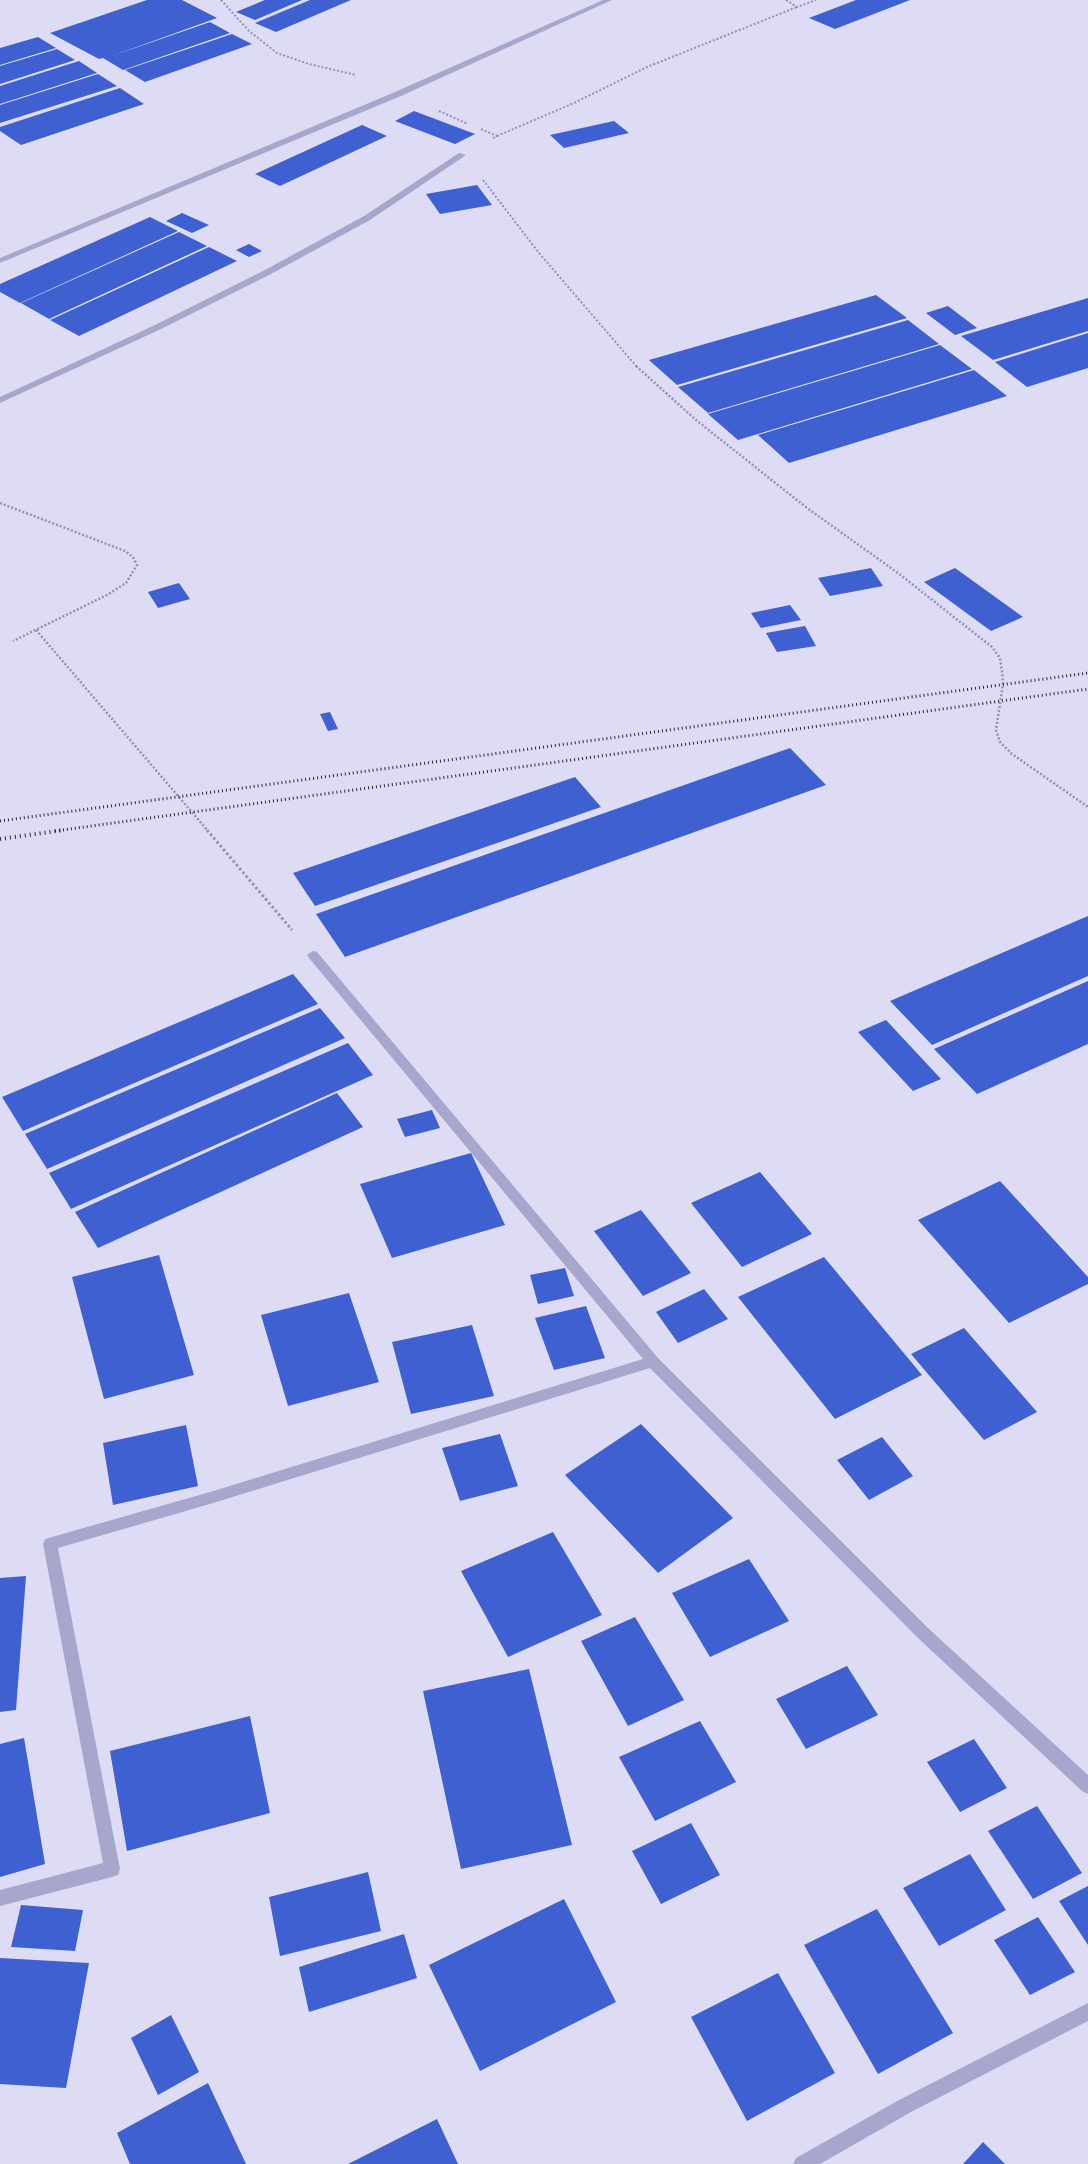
<!DOCTYPE html>
<html>
<head>
<meta charset="utf-8">
<style>
  body { margin:0 }
  canvas { display:block; background:#dddcf4 }
</style>
</head>
<body>
<canvas width="1088" height="2164"></canvas>
<script>
const ctx = document.querySelector('canvas').getContext('2d');
ctx.lineJoin = 'round';
function fill(path, color) {
  ctx.fillStyle = color;
  ctx.fill(path, 'evenodd');
}
function toPath(rows) {
  const path = new Path2D();
  for (const r of rows) {
    path.moveTo(r[0], r[1]);
    for (let i = 2; i < r.length; i += 2) path.lineTo(r[i], r[i + 1]);
  }
  return path;
}
function stroke(path, color, width, dash) {
  ctx.strokeStyle = color;
  ctx.lineWidth = width;
  ctx.lineCap = dash ? 'butt' : 'round';
  ctx.setLineDash(dash || []);
  ctx.stroke(path);
}
fill(toPath([
  [147,0,182,0,217,18,109,57,210,22,230,33,123,70,103,58,99,59,50,33],
  [265,0,302,0,255,20,236,12],
  [310,0,351,0,276,32,255,23],
  [856,0,910,0,835,29,809,18],
  [232,34,252,44,145,82,125,70],
  [38,37,56,48,0,65,0,48],
  [57,49,75,60,0,84,0,66],
  [79,61,97,73,0,104,0,86],
  [98,74,117,86,0,123,0,105],
  [120,88,144,104,21,145,0,131,0,127],
  [414,111,475,134,455,144,395,121],
  [614,121,629,133,564,148,550,135],
  [362,125,387,136,280,186,255,174],
  [477,185,492,205,440,214,426,194],
  [182,213,209,225,192,233,166,221],
  [150,217,178,231,20,303,0,292,0,284],
  [179,232,207,246,49,319,21,303],
  [249,244,262,251,249,257,236,250],
  [209,247,237,261,79,336,50,320],
  [876,295,907,318,677,385,649,360],
  [1088,298,1088,331,993,360,961,336],
  [948,306,977,328,955,335,926,313],
  [908,320,939,344,708,413,678,387],
  [1088,333,1088,368,1027,387,995,362],
  [940,345,972,369,738,440,708,414],
  [974,370,1007,396,789,463,758,435],
  [871,568,883,586,830,596,818,578],
  [955,568,1023,617,991,631,924,582],
  [179,583,190,599,158,608,148,592],
  [790,605,801,620,761,628,751,613],
  [805,626,816,646,777,652,766,633],
  [330,712,338,729,328,731,320,714],
  [790,748,826,785,345,957,316,914],
  [575,777,601,807,315,906,293,873],
  [1088,916,1088,976,932,1045,890,1001],
  [293,974,318,1004,23,1131,2,1097],
  [1088,981,1088,1044,977,1094,934,1049],
  [320,1008,345,1038,47,1169,25,1134],
  [886,1020,941,1079,913,1091,858,1032],
  [348,1043,373,1075,71,1209,49,1173],
  [337,1093,363,1127,98,1248,75,1212],
  [432,1110,440,1128,405,1137,397,1119],
  [471,1153,505,1225,392,1258,360,1184],
  [760,1172,812,1234,742,1267,691,1203],
  [1000,1181,1088,1277,1088,1284,1009,1323,918,1220],
  [641,1210,691,1273,643,1296,594,1231],
  [159,1255,194,1375,104,1399,72,1277],
  [824,1257,922,1375,835,1419,738,1297],
  [565,1268,574,1296,538,1304,530,1275],
  [704,1289,728,1319,678,1343,656,1312],
  [349,1293,379,1382,288,1406,261,1315],
  [586,1306,605,1358,554,1370,535,1318],
  [472,1325,494,1396,411,1414,392,1342],
  [964,1328,1037,1412,984,1440,911,1354],
  [641,1424,733,1518,658,1573,565,1475],
  [186,1425,198,1486,113,1505,103,1443],
  [500,1434,518,1486,460,1501,442,1448],
  [882,1437,913,1476,869,1500,837,1460],
  [553,1532,602,1615,508,1657,461,1571],
  [749,1559,789,1621,710,1657,672,1593],
  [26,1576,16,1710,0,1712,0,1578],
  [635,1617,684,1700,628,1726,581,1641],
  [847,1666,878,1715,806,1749,776,1699],
  [529,1669,572,1845,461,1869,423,1691],
  [250,1716,270,1813,127,1851,110,1751],
  [700,1721,736,1782,655,1821,619,1757],
  [24,1738,45,1864,0,1877,0,1744],
  [974,1739,1007,1788,960,1812,927,1762],
  [1037,1806,1082,1873,1033,1899,988,1831],
  [691,1823,720,1875,661,1904,632,1851],
  [970,1854,1006,1910,939,1946,903,1888],
  [368,1872,381,1931,280,1956,269,1897],
  [1088,1886,1088,1945,1059,1901],
  [564,1899,616,2002,480,2071,429,1965],
  [21,1905,83,1910,75,1951,11,1947],
  [877,1909,953,2033,878,2074,804,1945],
  [1038,1917,1075,1972,1030,1995,994,1940],
  [404,1934,417,1978,309,2012,299,1967],
  [0,1958,89,1963,66,2088,0,2084],
  [778,1973,835,2073,747,2121,691,2017],
  [171,2015,199,2072,158,2095,131,2038],
  [208,2083,246,2164,130,2164,117,2133],
  [437,2119,458,2164,348,2164],
  [983,2142,1005,2164,963,2164]
]), '#3e60d1');
stroke(toPath([
  [221,0,249,31,277,53,309,64,356,75],
  [786,0,797,7,816,0],
  [439,111,468,124],
  [481,129,497,136,492,139],
  [497,136,574,103,647,67,797,7],
  [483,180,539,253,637,367]
]), '#9092ba', 2, [2, 2]);
stroke(toPath([
  [636,366,696,420,807,508,898,573,992,647,1000,658,1002,671,1003,684,996,730,1000,742,1012,754,1088,807],
  [0,503,125,551,133,557,137,565,126,583,107,595,13,641],
  [36,630,208,831]
]), '#9092ba', 2.5, [2, 2]);
stroke(toPath([
  [207,830,292,930]
]), '#9092ba', 3, [2.5, 2.5]);
fill(toPath([
  [603,0,612,0,401,96,0,263,0,258,395,92,603,0],
  [459,153,466,155,370,220,271,274,159,330,0,403,0,397,153,326,265,270,364,216,459,153],
  [313,951,317,952,658,1358,928,1628,1088,1775,1088,1794,1082,1791,918,1638,650,1368,210,1504,58,1548,120,1869,118,1875,112,1877,0,1906,0,1890,103,1863,43,1544,45,1539,210,1492,643,1359,309,958,307,955,313,951],
  [1088,2003,1088,2021,911,2112,820,2164,793,2164,796,2158,899,2100,1088,2003]
]), '#a7a7ce');
stroke(toPath([
  [0,821,1088,673],
  [55,831,1088,689]
]), '#282b3a', 3, [1, 3]);
stroke(toPath([
  [0,839,64,830]
]), '#282b3a', 4, [1, 4]);
</script>
</body>
</html>
